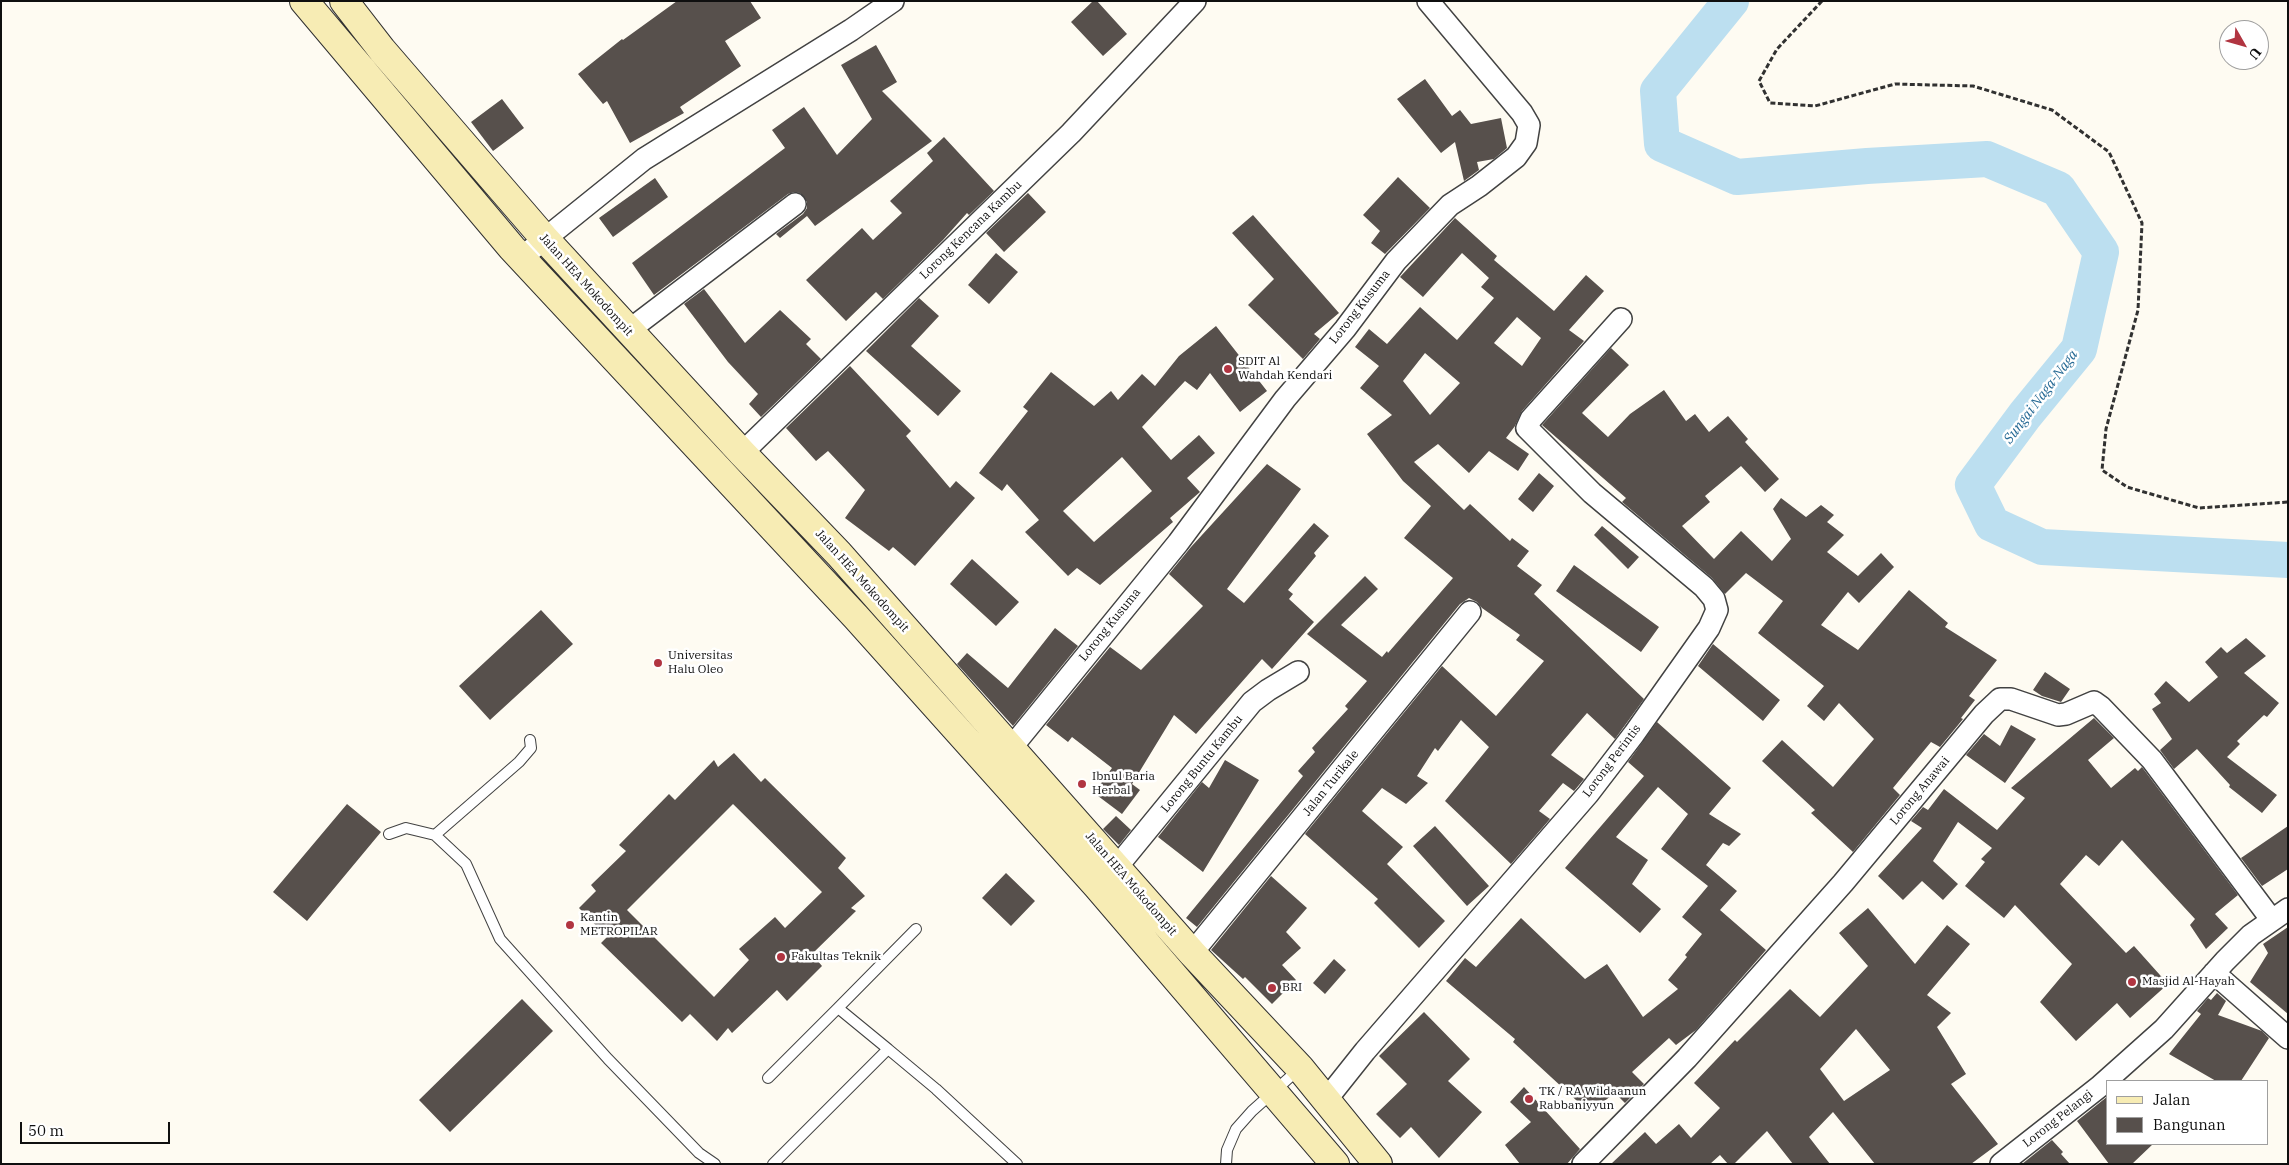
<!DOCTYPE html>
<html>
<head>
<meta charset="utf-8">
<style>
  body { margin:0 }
  #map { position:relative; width:2289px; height:1165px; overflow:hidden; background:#fefbf2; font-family:"IBM Plex Serif",serif }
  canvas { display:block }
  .frame { position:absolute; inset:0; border:2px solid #0f0f0f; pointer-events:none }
  .legend { position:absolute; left:2106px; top:1080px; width:162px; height:65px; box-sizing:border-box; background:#fff; border:1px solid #9f9f9f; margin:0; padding:6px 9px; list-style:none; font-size:15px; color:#0f0f0f }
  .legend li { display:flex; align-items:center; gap:10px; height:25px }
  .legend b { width:25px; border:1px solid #9f9f9f }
  .north { position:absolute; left:2219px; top:20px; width:50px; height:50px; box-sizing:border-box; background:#fff; border:1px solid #9f9f9f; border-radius:50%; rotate:128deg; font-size:14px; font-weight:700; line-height:20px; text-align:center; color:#0f0f0f }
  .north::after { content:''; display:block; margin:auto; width:18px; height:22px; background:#b13541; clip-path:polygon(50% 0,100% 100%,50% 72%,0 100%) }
  .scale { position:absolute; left:20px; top:1122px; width:150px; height:22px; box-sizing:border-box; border:2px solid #0f0f0f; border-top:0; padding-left:6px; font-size:15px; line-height:18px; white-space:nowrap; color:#0f0f0f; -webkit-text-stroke:4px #fff; paint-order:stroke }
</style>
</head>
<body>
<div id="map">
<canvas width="2289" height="1165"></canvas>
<div class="frame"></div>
<ul class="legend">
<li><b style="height:6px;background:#f7ecb4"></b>Jalan</li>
<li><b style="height:14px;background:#57504c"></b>Bangunan</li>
</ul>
<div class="north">U</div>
<div class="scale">50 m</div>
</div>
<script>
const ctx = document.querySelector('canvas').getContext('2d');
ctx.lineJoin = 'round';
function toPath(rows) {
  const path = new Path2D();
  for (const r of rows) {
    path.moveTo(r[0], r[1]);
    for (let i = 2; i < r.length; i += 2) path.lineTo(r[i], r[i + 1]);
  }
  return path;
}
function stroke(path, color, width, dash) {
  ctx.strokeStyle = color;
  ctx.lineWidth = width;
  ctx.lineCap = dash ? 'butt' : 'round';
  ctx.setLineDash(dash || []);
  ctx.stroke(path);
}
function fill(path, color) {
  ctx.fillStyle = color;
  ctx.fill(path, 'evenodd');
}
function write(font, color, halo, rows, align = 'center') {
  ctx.font = font + ' "IBM Plex Serif",serif';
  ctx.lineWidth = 5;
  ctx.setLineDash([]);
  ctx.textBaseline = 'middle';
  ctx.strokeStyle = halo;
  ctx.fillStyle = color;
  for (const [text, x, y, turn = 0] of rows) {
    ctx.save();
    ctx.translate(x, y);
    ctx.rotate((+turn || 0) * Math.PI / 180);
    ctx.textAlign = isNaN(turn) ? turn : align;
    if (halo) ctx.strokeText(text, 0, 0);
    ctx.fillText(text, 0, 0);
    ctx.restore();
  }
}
stroke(toPath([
  [1731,1,1658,91,1662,144,1737,177,1867,166,1987,159,2058,189,2101,252,2079,349,2025,415,1973,485,1992,524,2042,547,2288,560]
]), '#bcdff0', 36);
fill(toPath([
  [677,1,750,1,761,18,725,41,741,66,680,107,684,113,630,143,607,101,603,104,578,74,622,39,623,40],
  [1093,1,1097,1,1127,34,1103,56,1071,22],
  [876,45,897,82,882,91,932,141,815,226,807,216,780,238,776,234,803,214,807,208,807,202,800,193,794,192,788,194,654,295,632,263,785,148,772,130,804,107,837,155,872,119,841,65],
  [1425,79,1452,116,1460,110,1471,124,1501,118,1507,148,1494,159,1477,162,1479,170,1464,181,1455,142,1441,153,1397,99],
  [502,99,524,128,493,151,471,122],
  [944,137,994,191,969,215,967,213,943,240,883,299,876,292,846,321,806,280,862,228,873,240,902,213,890,201,933,161,927,153],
  [1398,177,1430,208,1385,254,1371,243,1380,231,1363,215],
  [655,178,668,197,613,237,599,218],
  [1028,193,1046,212,1004,252,986,233],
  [1253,215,1339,313,1314,334,1320,339,1303,359,1248,305,1274,279,1232,233],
  [1455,218,1497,256,1494,260,1554,311,1586,275,1604,291,1569,330,1584,341,1522,411,1515,426,1506,438,1529,454,1518,471,1489,451,1469,473,1438,444,1414,462,1464,510,1470,504,1510,541,1512,538,1529,551,1517,566,1542,585,1534,594,1644,699,1615,739,1587,713,1551,755,1584,779,1574,791,1563,783,1539,811,1550,819,1511,864,1445,801,1489,747,1461,720,1438,751,1435,748,1417,776,1428,783,1406,804,1382,788,1362,811,1403,847,1387,864,1445,921,1419,948,1374,903,1378,899,1305,834,1442,666,1496,716,1544,661,1516,640,1520,635,1482,608,1477,602,1469,598,1460,604,1197,927,1186,918,1303,776,1298,771,1315,752,1312,748,1348,709,1345,706,1367,681,1307,634,1365,576,1378,589,1341,625,1382,657,1387,651,1388,653,1453,578,1404,538,1431,506,1403,481,1367,434,1392,415,1360,388,1379,366,1355,347,1369,329,1387,344,1420,307,1457,340,1494,298,1481,287,1489,278,1462,253,1423,297,1400,277],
  [1517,317,1541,338,1522,366,1494,343],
  [1425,353,1460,383,1430,415,1403,381],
  [996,253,1018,272,989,304,968,285],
  [704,289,745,343,780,310,811,339,806,344,821,359,761,417,749,404,758,394,728,362,684,304],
  [919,298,939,316,911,346,961,391,938,416,866,351],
  [1216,326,1267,391,1240,412,1210,373,1197,390,1185,381,1142,427,1171,460,1199,435,1215,453,1187,478,1200,492,1170,518,1173,522,1100,585,1077,568,1068,576,1025,532,1039,520,1007,484,1002,491,979,473,1028,411,1023,407,1051,372,1094,406,1111,391,1118,400,1142,374,1155,386,1179,356],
  [1122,457,1152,491,1094,542,1063,511],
  [1611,348,1629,365,1582,413,1608,437,1630,414,1664,390,1686,421,1695,414,1709,432,1728,416,1748,439,1745,442,1779,479,1765,492,1741,466,1705,496,1710,502,1682,526,1714,559,1741,531,1772,561,1791,539,1773,509,1781,498,1806,517,1821,505,1834,515,1827,522,1844,535,1827,552,1858,576,1881,553,1894,567,1859,603,1848,592,1821,625,1858,650,1909,590,1948,623,1945,627,1997,660,1969,696,1975,700,1961,718,1963,719,1940,747,1931,742,1893,788,1900,795,1853,852,1811,813,1815,810,1762,761,1782,740,1833,787,1874,739,1839,703,1824,721,1807,706,1824,686,1758,633,1783,601,1746,573,1725,594,1712,578,1622,502,1626,498,1542,425],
  [850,366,911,431,906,436,950,488,956,481,975,498,915,566,893,547,889,551,845,518,865,490,828,451,816,461,786,428],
  [1267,464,1301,489,1227,589,1244,603,1314,523,1329,536,1314,553,1316,556,1288,590,1293,594,1289,599,1314,622,1272,669,1262,659,1196,734,1174,715,1132,784,1140,790,1122,814,1094,793,1112,768,1072,737,1068,742,1046,725,1110,647,1141,670,1203,606,1169,574,1191,547],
  [1539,473,1554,486,1533,512,1518,499],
  [1602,526,1639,557,1628,569,1594,535],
  [972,559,1019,602,996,626,950,584],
  [1574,565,1659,627,1641,652,1556,591],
  [541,610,573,644,490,720,459,686],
  [1055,628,1078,646,1013,726,957,664,967,653,1008,688],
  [2246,638,2266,656,2244,673,2279,703,2267,717,2264,715,2237,741,2240,744,2227,757,2277,795,2262,813,2229,787,2230,785,2197,749,2174,769,2160,750,2172,739,2152,709,2161,703,2154,694,2166,681,2189,702,2218,677,2205,662,2221,647,2227,653],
  [1713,644,1780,700,1763,721,1698,666],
  [2045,672,2070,689,2061,702,2042,696,2033,690],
  [2094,718,2114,738,2088,760,2111,788,2135,768,2138,771,2142,767,2238,895,2215,914,2228,928,2206,949,2190,925,2195,919,2122,840,2099,866,2086,855,2060,884,2126,953,2134,946,2168,984,2130,1018,2117,1003,2076,1041,2040,1002,2072,964,2015,905,2004,918,1965,886,1985,862,1981,859,1992,848,1958,822,1933,861,1958,884,1943,900,1922,881,1903,900,1878,876,1922,828,1911,821,1923,807,1928,810,1944,789,1997,830,2025,798,2011,788],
  [1657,722,1731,788,1709,814,1741,834,1729,846,1723,843,1706,865,1737,891,1720,910,1766,950,1696,1030,1676,1045,1669,1038,1632,1072,1644,1084,1625,1103,1615,1093,1603,1102,1601,1100,1589,1112,1513,1042,1515,1039,1446,981,1465,958,1476,967,1521,918,1585,979,1607,964,1643,1017,1678,989,1668,980,1687,957,1685,955,1702,934,1682,917,1708,886,1661,849,1688,814,1658,787,1616,837,1648,860,1632,884,1661,909,1640,933,1565,868,1644,776,1628,762],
  [2011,725,2036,739,2005,783,1966,755,1984,734,2000,746],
  [734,753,761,782,765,778,846,858,838,868,865,896,851,908,856,911,812,954,822,966,787,1001,777,990,732,1033,728,1028,717,1041,690,1014,682,1022,601,943,607,937,579,908,596,891,591,885,626,851,619,845,669,794,675,800,714,760,718,767],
  [733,804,822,892,785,928,775,917,739,949,749,960,714,997,627,910],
  [1225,760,1259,780,1203,872,1158,837,1202,782,1209,788],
  [347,804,381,832,307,921,273,892],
  [1116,816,1131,830,1119,845,1103,829],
  [1435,826,1489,886,1467,906,1413,846],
  [2288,826,2288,869,2262,886,2241,858],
  [1006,873,1035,901,1011,926,982,898],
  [1271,876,1307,908,1286,932,1301,948,1282,965,1296,980,1272,1004,1245,977,1243,979,1211,950],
  [1868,908,1915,964,1947,925,1970,944,1927,995,1951,1013,1937,1027,1966,1074,1951,1084,1998,1144,1971,1164,1875,1164,1833,1112,1809,1137,1830,1164,1793,1164,1767,1131,1734,1164,1728,1164,1720,1155,1710,1164,1611,1164,1645,1132,1656,1144,1679,1124,1691,1138,1720,1108,1694,1083,1735,1040,1737,1042,1790,989,1820,1017,1868,966,1839,933],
  [1856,1029,1890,1070,1844,1101,1820,1069],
  [2288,927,2288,1014,2250,982,2268,953,2263,944],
  [1334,959,1346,970,1325,994,1313,983],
  [2217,993,2226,1001,2218,1015,2262,1031,2269,1038,2241,1081,2216,1081,2169,1054,2201,1014,2197,1011,2208,998,2211,1000],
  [522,999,553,1031,450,1132,419,1100],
  [1424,1012,1470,1059,1448,1081,1482,1112,1439,1158,1411,1127,1400,1138,1376,1114,1407,1084,1379,1056],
  [1524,1087,1580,1149,1567,1164,1520,1164,1505,1145,1531,1122,1510,1102],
  [2108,1096,2108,1144,2153,1144,2132,1164,2109,1164,2077,1121],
  [2052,1140,2063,1152,2061,1154,2070,1164,2022,1164]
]), '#57504c');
const lane = toPath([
  [530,740,531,748,519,762,435,835,466,864,500,939,608,1059,699,1153,715,1164],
  [389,834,406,828,435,835],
  [838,1008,916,929],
  [768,1078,838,1008,888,1049],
  [773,1164,888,1049,936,1089,1017,1164],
  [1226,1164,1227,1150,1236,1129,1252,1111,1299,1069]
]);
const street = toPath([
  [521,258,644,159,851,30,893,1],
  [628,331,795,204],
  [742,453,1071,133,1195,1],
  [1011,748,1178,543,1285,399,1345,329,1396,261,1450,205,1479,186,1516,157,1526,143,1529,125,1522,113,1428,1],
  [1116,868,1252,702,1268,690,1298,672],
  [1192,953,1470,612],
  [2214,973,2288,1038],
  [1326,1100,1365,1051,1588,794,1634,734,1709,628,1717,610,1714,599,1704,587,1592,493,1527,428,1531,419,1621,319],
  [1583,1164,1687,1058,1843,883,1984,714,2000,699,2011,699,2058,715,2066,714,2094,702,2101,707,2152,760,2271,919],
  [2001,1164,2099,1087,2164,1029,2225,961,2251,935,2288,909]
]);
const secondary = toPath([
  [304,1,512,248,856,617,1097,886,1335,1164],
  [344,1,382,50,544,238,742,453,839,554,1192,953,1300,1068,1378,1164]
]);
stroke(lane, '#424242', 12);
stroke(street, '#424242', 24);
stroke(secondary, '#313131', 30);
stroke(toPath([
  [1822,1,1777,49,1759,81,1770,103,1815,106,1895,84,1973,86,2052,110,2109,152,2142,223,2138,310,2106,429,2102,470,2127,487,2199,508,2288,502]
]), '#313131', 3, [5, 2.5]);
stroke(lane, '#fff', 10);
stroke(street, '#fff', 21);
stroke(secondary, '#f7ecb4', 28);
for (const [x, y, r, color] of [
  [1228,369,5,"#b13541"],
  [658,663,5,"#b13541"],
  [1082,784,5,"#b13541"],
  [570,925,5,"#b13541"],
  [781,957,5,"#b13541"],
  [2132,982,5,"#b13541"],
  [1272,988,5,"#b13541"],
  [1529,1099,5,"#b13541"]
]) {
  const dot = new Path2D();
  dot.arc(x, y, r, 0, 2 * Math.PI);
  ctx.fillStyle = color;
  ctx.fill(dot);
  stroke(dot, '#fff', 2);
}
write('12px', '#0f0f0f', '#fff', [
  ["Lorong Kencana Kambu",971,230,-44],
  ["Jalan HEA Mokodompit",586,285,48],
  ["Lorong Kusuma",1360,307,-52],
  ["Jalan HEA Mokodompit",862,581,48],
  ["Lorong Kusuma",1110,625,-51],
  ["Lorong Perintis",1612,761,-53],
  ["Lorong Buntu Kambu",1202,764,-51],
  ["Jalan Turikale",1331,783,-51],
  ["Lorong Anawai",1920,791,-50],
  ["Jalan HEA Mokodompit",1131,884,49],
  ["Lorong Pelangi",2058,1119,-38]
]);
write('12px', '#0f0f0f', '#fff', [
  ["SDIT Al",1238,362],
  ["Wahdah Kendari",1238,376],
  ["Universitas",668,656],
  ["Halu Oleo",668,670],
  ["Ibnul Baria",1092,777],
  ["Herbal",1092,791],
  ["Kantin",580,918],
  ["METROPILAR",580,932],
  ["Fakultas Teknik",791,957],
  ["Masjid Al-Hayah",2142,982],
  ["BRI",1282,988],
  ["TK / RA Wildaanun",1539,1092],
  ["Rabbaniyyun",1539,1106]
], 'left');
write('italic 14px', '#256994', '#fff', [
  ["Sungai Naga-Naga",2041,397,-53]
]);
</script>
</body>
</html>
